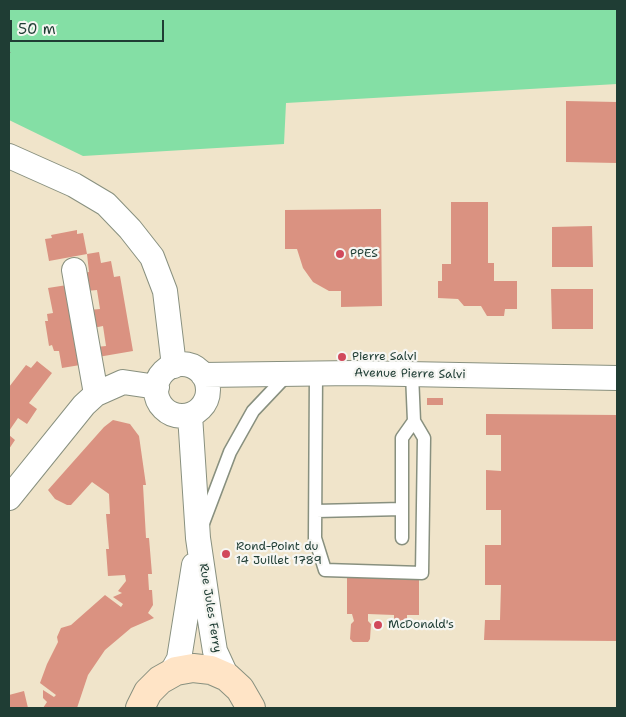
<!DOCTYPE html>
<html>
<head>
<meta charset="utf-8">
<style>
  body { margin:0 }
  #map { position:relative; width:626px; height:717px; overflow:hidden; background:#f0e4ca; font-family:"Shantell Sans",sans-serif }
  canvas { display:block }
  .frame { position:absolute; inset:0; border:10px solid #1f3d34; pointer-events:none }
  .scale { position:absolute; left:10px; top:20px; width:154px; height:22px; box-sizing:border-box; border:2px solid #1f3d34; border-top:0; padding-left:6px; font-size:15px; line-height:18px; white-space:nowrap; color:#1f3d34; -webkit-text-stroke:4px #f6f6f2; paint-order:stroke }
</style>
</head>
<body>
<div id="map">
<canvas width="626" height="717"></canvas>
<div class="frame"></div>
<div class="scale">50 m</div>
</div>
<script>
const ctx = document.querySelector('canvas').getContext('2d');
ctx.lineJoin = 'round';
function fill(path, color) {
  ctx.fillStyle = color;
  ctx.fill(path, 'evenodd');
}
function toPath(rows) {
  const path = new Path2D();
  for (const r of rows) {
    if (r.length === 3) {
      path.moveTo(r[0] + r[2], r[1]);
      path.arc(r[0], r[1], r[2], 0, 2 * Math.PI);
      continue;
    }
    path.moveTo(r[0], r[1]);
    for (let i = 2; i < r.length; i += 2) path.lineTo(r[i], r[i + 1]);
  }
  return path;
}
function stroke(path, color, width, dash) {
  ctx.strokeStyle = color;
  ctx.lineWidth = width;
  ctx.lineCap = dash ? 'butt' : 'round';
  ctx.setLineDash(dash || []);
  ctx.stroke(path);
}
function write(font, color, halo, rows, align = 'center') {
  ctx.font = font + ' "Shantell Sans",sans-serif';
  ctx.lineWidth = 4.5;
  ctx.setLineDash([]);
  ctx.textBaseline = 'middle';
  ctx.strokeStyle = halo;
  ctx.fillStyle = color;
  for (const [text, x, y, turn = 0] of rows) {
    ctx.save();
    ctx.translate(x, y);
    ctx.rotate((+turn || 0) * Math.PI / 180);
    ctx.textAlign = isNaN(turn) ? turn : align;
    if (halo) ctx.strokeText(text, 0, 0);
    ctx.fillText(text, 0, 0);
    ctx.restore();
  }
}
fill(toPath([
  [9,9,617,9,617,84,286,103,284,144,83,156,9,120]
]), '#84dfa5');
fill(toPath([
  [566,101,617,102,617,163,566,162],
  [451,202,488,202,488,263,494,263,494,281,517,281,517,309,505,309,504,316,487,316,481,306,464,306,458,299,438,298,438,281,442,281,442,264,451,264],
  [381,209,382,306,341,307,341,291,329,291,313,282,303,268,297,249,285,249,285,210],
  [592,226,593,267,552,267,552,227],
  [77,230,77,234,83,233,87,254,99,252,101,263,111,261,114,277,120,276,133,351,98,357,96,347,106,346,103,326,93,328,89,310,100,309,97,290,86,291,83,273,89,272,87,254,49,261,45,239,52,238,51,235],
  [67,285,80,365,62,368,59,351,54,351,52,345,49,346,45,321,48,321,47,314,53,313,48,288],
  [551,289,593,289,593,329,552,329],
  [37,361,52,373,29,403,37,409,27,424,18,418,9,431,9,387,26,365,31,368],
  [427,398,443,398,443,405,427,405],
  [486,414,617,415,617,641,484,640,485,620,500,620,501,585,485,585,485,545,501,545,501,510,486,510,486,470,501,471,501,435,486,435],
  [113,420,130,424,139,436,146,485,143,485,146,538,149,538,152,574,148,574,149,590,152,590,153,605,148,613,154,618,131,628,105,650,88,675,77,708,43,708,47,702,43,698,43,690,54,697,56,695,40,683,47,664,58,642,57,637,61,628,71,625,105,595,121,607,123,604,113,597,122,593,118,591,126,581,125,575,108,576,106,549,109,549,106,514,110,514,109,494,92,482,71,505,67,505,55,499,48,490,104,427],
  [9,435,15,440,9,449],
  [347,575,408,576,408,579,419,579,419,615,407,615,407,626,394,624,394,615,368,614,368,621,371,624,370,639,368,642,353,642,350,639,351,624,354,621,352,614,347,614],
  [24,691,28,708,9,708,9,695]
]), '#da9281');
const lane = toPath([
  [316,373,315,538,325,570,422,573,424,438,414,421],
  [316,511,402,509],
  [202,526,230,452,253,411,288,374],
  [402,538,402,438,414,421,412,374]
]);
const street = toPath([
  [9,156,74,185,106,204,130,229,152,257,165,291,174,366],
  [74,270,96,394],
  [182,390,26],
  [203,375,354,373,617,378],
  [190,415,198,538,210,620,215,651,227,677],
  [9,498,84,405,96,394,123,382,157,387],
  [170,675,179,659,194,565]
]);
const secondary = toPath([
  [140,708,148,692,160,680,176,671,193,668,211,670,227,677,240,689,251,708]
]);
stroke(lane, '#88907f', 15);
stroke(street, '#88907f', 26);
stroke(secondary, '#88907f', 30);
stroke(toPath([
  [9,52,9,56]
]), '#88907f', 3, [1, 4]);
stroke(lane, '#fff', 12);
stroke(street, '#fff', 24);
stroke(secondary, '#ffe4c6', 28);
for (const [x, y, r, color] of [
  [340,254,5,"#d1495b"],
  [342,357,5,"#d1495b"],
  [226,554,5,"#d1495b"],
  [378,625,5,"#d1495b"]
]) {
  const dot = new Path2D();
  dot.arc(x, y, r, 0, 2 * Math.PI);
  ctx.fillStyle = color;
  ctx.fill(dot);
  stroke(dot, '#f6f6f2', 2);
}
write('12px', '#1f3d34', '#f6f6f2', [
  ["PPES",350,254],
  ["Pierre Salvi",352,357],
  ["Rond-Point du",236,547],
  ["14 Juillet 1789",236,561],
  ["McDonald's",388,625]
], 'left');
write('12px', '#1f3d34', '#f6f6f2', [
  ["Avenue Pierre Salvi",410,374,1],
  ["Rue Jules Ferry",210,608,81]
]);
</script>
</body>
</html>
